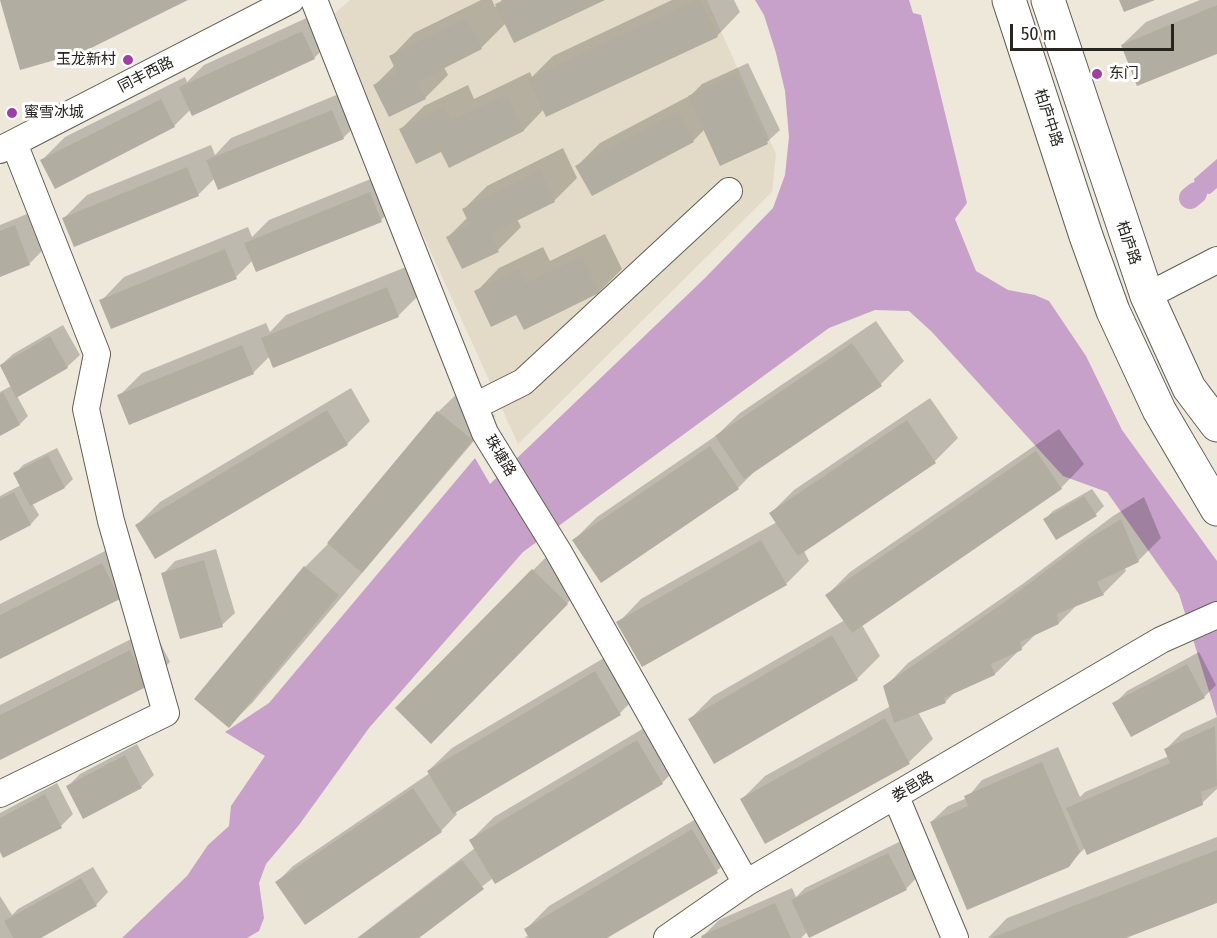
<!DOCTYPE html>
<html>
<head>
<meta charset="utf-8">
<style>
  body { margin:0 }
  #map { position:relative; width:1217px; height:938px; overflow:hidden; background:#ede8da; font-family:"Fira Sans Condensed",sans-serif }
  canvas { display:block }
  .scale { position:absolute; left:1010px; top:24px; width:164px; height:27px; box-sizing:border-box; border:3px solid #272520; border-top:0; padding-left:8px; font-size:18px; line-height:21px; white-space:nowrap; color:#272520; -webkit-text-stroke:4px #fff; paint-order:stroke }
</style>
</head>
<body>
<div id="map">
<canvas width="1217" height="938"></canvas>
<div class="scale">50 m</div>
</div>
<script>
const ctx = document.querySelector('canvas').getContext('2d');
ctx.lineJoin = 'round';
function fill(path, color) {
  ctx.fillStyle = color;
  ctx.fill(path, 'evenodd');
}
function toPath(rows) {
  const path = new Path2D();
  for (const r of rows) {
    path.moveTo(r[0], r[1]);
    for (let i = 2; i < r.length; i += 2) path.lineTo(r[i], r[i + 1]);
  }
  return path;
}
function stroke(path, color, width, dash) {
  ctx.strokeStyle = color;
  ctx.lineWidth = width;
  ctx.lineCap = dash ? 'butt' : 'round';
  ctx.setLineDash(dash || []);
  ctx.stroke(path);
}
function write(font, color, halo, rows, align = 'center') {
  ctx.font = font + ' "Fira Sans Condensed","Noto Sans SC",sans-serif';
  ctx.lineWidth = 6;
  ctx.setLineDash([]);
  ctx.textBaseline = 'middle';
  ctx.strokeStyle = halo;
  ctx.fillStyle = color;
  for (const [text, x, y, turn = 0] of rows) {
    ctx.save();
    ctx.translate(x, y);
    ctx.rotate((+turn || 0) * Math.PI / 180);
    ctx.textAlign = isNaN(turn) ? turn : align;
    if (halo) ctx.strokeText(text, 0, 0);
    ctx.fillText(text, 0, 0);
    ctx.restore();
  }
}
fill(toPath([
  [350,0,707,0,776,154,772,192,518,444,326,21]
]), '#e3dbc8');
fill(toPath([
  [755,0,909,0,913,13,921,15,967,203,955,219,976,271,1008,290,1035,295,1049,301,1086,356,1122,430,1217,561,1217,717,1179,594,1107,492,1063,476,932,332,909,311,875,310,829,328,523,552,369,728,299,825,266,864,259,883,264,918,259,931,247,938,122,938,187,876,208,845,229,826,231,806,265,756,225,732,269,703,475,458,490,484,705,278,773,208,785,175,789,137,785,91,776,53,764,15],
  [1217,159,1217,188,1210,194,1196,193,1194,179]
]), '#c7a1c9');
fill(toPath([
  [481,0,492,0,495,7,502,0,602,0,506,23,481,48,444,67,448,75,425,98,375,85,395,65,391,57,414,33],
  [672,0,734,0,740,12,717,36,544,109,524,130,450,166,442,150,401,129,424,106,468,85,474,99,530,72,532,77,553,56],
  [1200,0,1217,0,1217,52,1122,45,1146,22],
  [326,9,338,35,314,58,191,109,174,126,42,160,65,137,185,77,187,82,204,65],
  [748,63,780,130,767,142,705,129,693,141,577,166,600,143,691,95,702,84],
  [356,87,367,115,343,138,215,178,198,195,64,218,87,195,211,145,215,155,231,138],
  [563,148,577,178,554,201,517,219,521,227,498,250,463,267,448,237,468,217,464,209,487,186],
  [393,170,404,197,381,220,253,260,236,277,101,301,124,277,248,227,252,237,269,220],
  [27,214,42,251,29,264,0,275,0,225],
  [605,234,622,269,599,292,517,313,476,292,499,268,543,247,550,261],
  [411,265,422,292,398,316,270,356,253,373,119,396,142,373,266,323,270,332,286,315],
  [876,321,904,361,881,384,759,467,738,488,574,540,597,517,717,435,740,413],
  [63,325,80,355,67,367,17,396,28,416,20,424,0,434,0,392,11,386,0,366,13,354],
  [351,388,370,421,347,444,137,525,160,502],
  [462,389,495,416,252,703,229,726,305,567,329,543,438,412],
  [930,398,958,438,935,461,804,551,809,561,786,584,618,623,641,599,777,522,771,513,794,490],
  [1059,429,1084,464,1061,488,862,625,880,656,857,679,690,719,713,696,845,620,827,595,850,572],
  [57,448,73,479,65,487,32,503,39,515,31,524,0,539,0,496,21,485,15,474,23,465],
  [1092,489,1104,506,1096,514,1045,519,1053,511],
  [1144,497,1161,538,1138,561,1124,567,1126,571,1103,594,1078,604,1059,623,1037,633,995,674,957,690,945,702,918,712,933,739,909,762,766,842,742,799,765,776,891,706,885,687,908,663,1024,583,1113,516],
  [125,541,142,575,119,598,0,658,0,604],
  [556,547,590,580,431,742,397,708],
  [216,549,235,613,222,625,163,574,175,561],
  [153,628,170,662,147,685,0,758,0,705],
  [619,649,643,690,620,713,455,811,457,814,441,831,305,923,277,882,293,866,430,773,428,771,452,748],
  [1199,652,1216,685,1204,697,1114,704,1127,691],
  [1217,717,1217,789,1202,803,1085,848,1068,865,931,822,948,806,967,798,982,780,1058,747,1080,797,1085,792,1169,756,1166,749,1182,733],
  [661,718,685,760,662,783,493,878,416,938,357,938,475,848,471,840,494,817],
  [137,744,154,775,141,787,68,786,80,774],
  [57,783,73,814,61,826,0,849,0,813],
  [716,807,740,848,717,871,604,938,524,938,529,935,526,929,549,906],
  [1217,837,1217,901,1122,938,988,938,1007,918],
  [901,841,918,876,906,889,808,931,801,938,701,938,719,920,792,888,796,897,805,888],
  [93,867,108,892,96,905,38,938,0,938,0,896,12,915,18,909]
]), '#0003');
stroke(toPath([
  [1190,198,1196,193]
]), '#c7a1c9', 22);
fill(toPath([
  [0,0,188,0,83,52,20,70],
  [505,0,605,0,514,43,495,4],
  [696,0,700,0,718,37,546,117,528,79],
  [1119,0,1155,0,1124,12],
  [1217,5,1217,54,1137,86,1121,45],
  [466,18,482,49,417,82,426,99,389,117,373,85,397,73,389,56],
  [302,31,315,59,192,116,179,87],
  [736,74,768,144,720,166,688,96],
  [506,94,524,131,449,168,441,152,416,164,399,129,444,107,451,121],
  [161,99,175,127,55,189,40,160],
  [332,110,344,139,218,190,206,160],
  [678,112,694,142,592,196,575,166],
  [187,167,199,196,74,247,62,218],
  [540,170,555,202,490,234,499,252,462,269,446,237,470,225,462,209],
  [370,192,382,222,256,272,244,243],
  [15,225,30,265,0,277,0,231],
  [225,249,237,279,111,329,99,300],
  [582,256,599,293,524,330,516,315,491,327,474,291,519,269,526,283],
  [387,287,399,317,273,368,261,338],
  [50,336,68,368,16,398,0,365],
  [852,343,882,386,744,479,715,436],
  [242,345,254,374,129,425,117,395],
  [3,392,20,425,0,436,0,394],
  [327,410,348,445,155,559,135,525],
  [437,411,473,440,362,573,327,543],
  [907,420,936,463,798,556,769,513],
  [710,446,739,489,601,583,572,540],
  [1036,451,1062,489,852,633,825,595],
  [48,455,65,488,30,506,13,473],
  [14,492,31,525,0,541,0,499],
  [1084,496,1097,516,1056,540,1043,519],
  [1121,519,1139,562,1097,582,1104,595,1057,614,1059,624,1020,642,1022,650,991,664,995,675,944,698,946,703,894,723,883,686,999,606,1088,539],
  [761,540,787,585,642,667,616,622],
  [204,560,223,627,180,639,161,573],
  [102,563,120,599,0,659,0,615],
  [304,566,339,595,229,728,194,699],
  [532,569,568,604,431,744,395,708],
  [832,635,858,680,714,764,688,719],
  [130,650,148,686,0,760,0,715],
  [1187,664,1205,698,1131,737,1112,703],
  [595,671,621,715,453,814,427,771],
  [885,718,910,764,765,844,740,799],
  [1215,726,1217,786,1201,792,1203,805,1087,855,1066,808,1170,763,1164,749],
  [637,740,663,784,495,884,469,840],
  [125,755,142,788,83,819,66,786],
  [1042,762,1080,852,1069,867,967,910,930,822,968,806,964,796],
  [413,788,442,832,305,925,275,882],
  [45,794,62,828,3,858,0,852,0,818],
  [692,829,718,873,607,938,529,938,524,929],
  [1217,850,1217,903,1126,938,991,938],
  [888,853,907,890,809,938,791,900],
  [462,860,484,889,419,938,358,938],
  [81,878,97,906,41,938,13,938,4,921],
  [775,903,791,938,702,938,701,936]
]), '#b2ada1');
const minor = toPath([
  [314,0,485,433,558,551,746,883],
  [0,150,291,0],
  [1147,296,1217,260],
  [475,406,523,382,729,191],
  [0,794,166,713,111,521,86,409,97,354,14,143],
  [896,797,955,938],
  [667,938,746,883,1161,640,1217,615]
]);
const major = toPath([
  [1009,0,1086,236,1113,311,1159,410,1217,509],
  [1048,0,1147,296,1189,388,1217,425]
]);
stroke(minor, '#645f54', 28);
stroke(major, '#645f54', 35);
stroke(minor, '#fff', 26);
stroke(major, '#fff', 33);
for (const [x, y, r, color] of [
  [128,60,6,"#9f3ea5"],
  [1097,74,6,"#9f3ea5"],
  [12,113,6,"#9f3ea5"]
]) {
  const dot = new Path2D();
  dot.arc(x, y, r, 0, 2 * Math.PI);
  ctx.fillStyle = color;
  ctx.fill(dot);
  stroke(dot, '#fff', 2);
}
write('15px', '#272520', '#fff', [
  ["玉龙新村",116,60,"right"],
  ["东门",1109,74],
  ["蜜雪冰城",24,113]
], 'left');
write('15px', '#272520', '#fff', [
  ["同丰西路",146,75,-27],
  ["柏庐中路",1048,118,72],
  ["柏庐路",1128,243,71],
  ["珠塘路",500,456,59],
  ["娄邑路",913,787,-30]
]);
</script>
</body>
</html>
